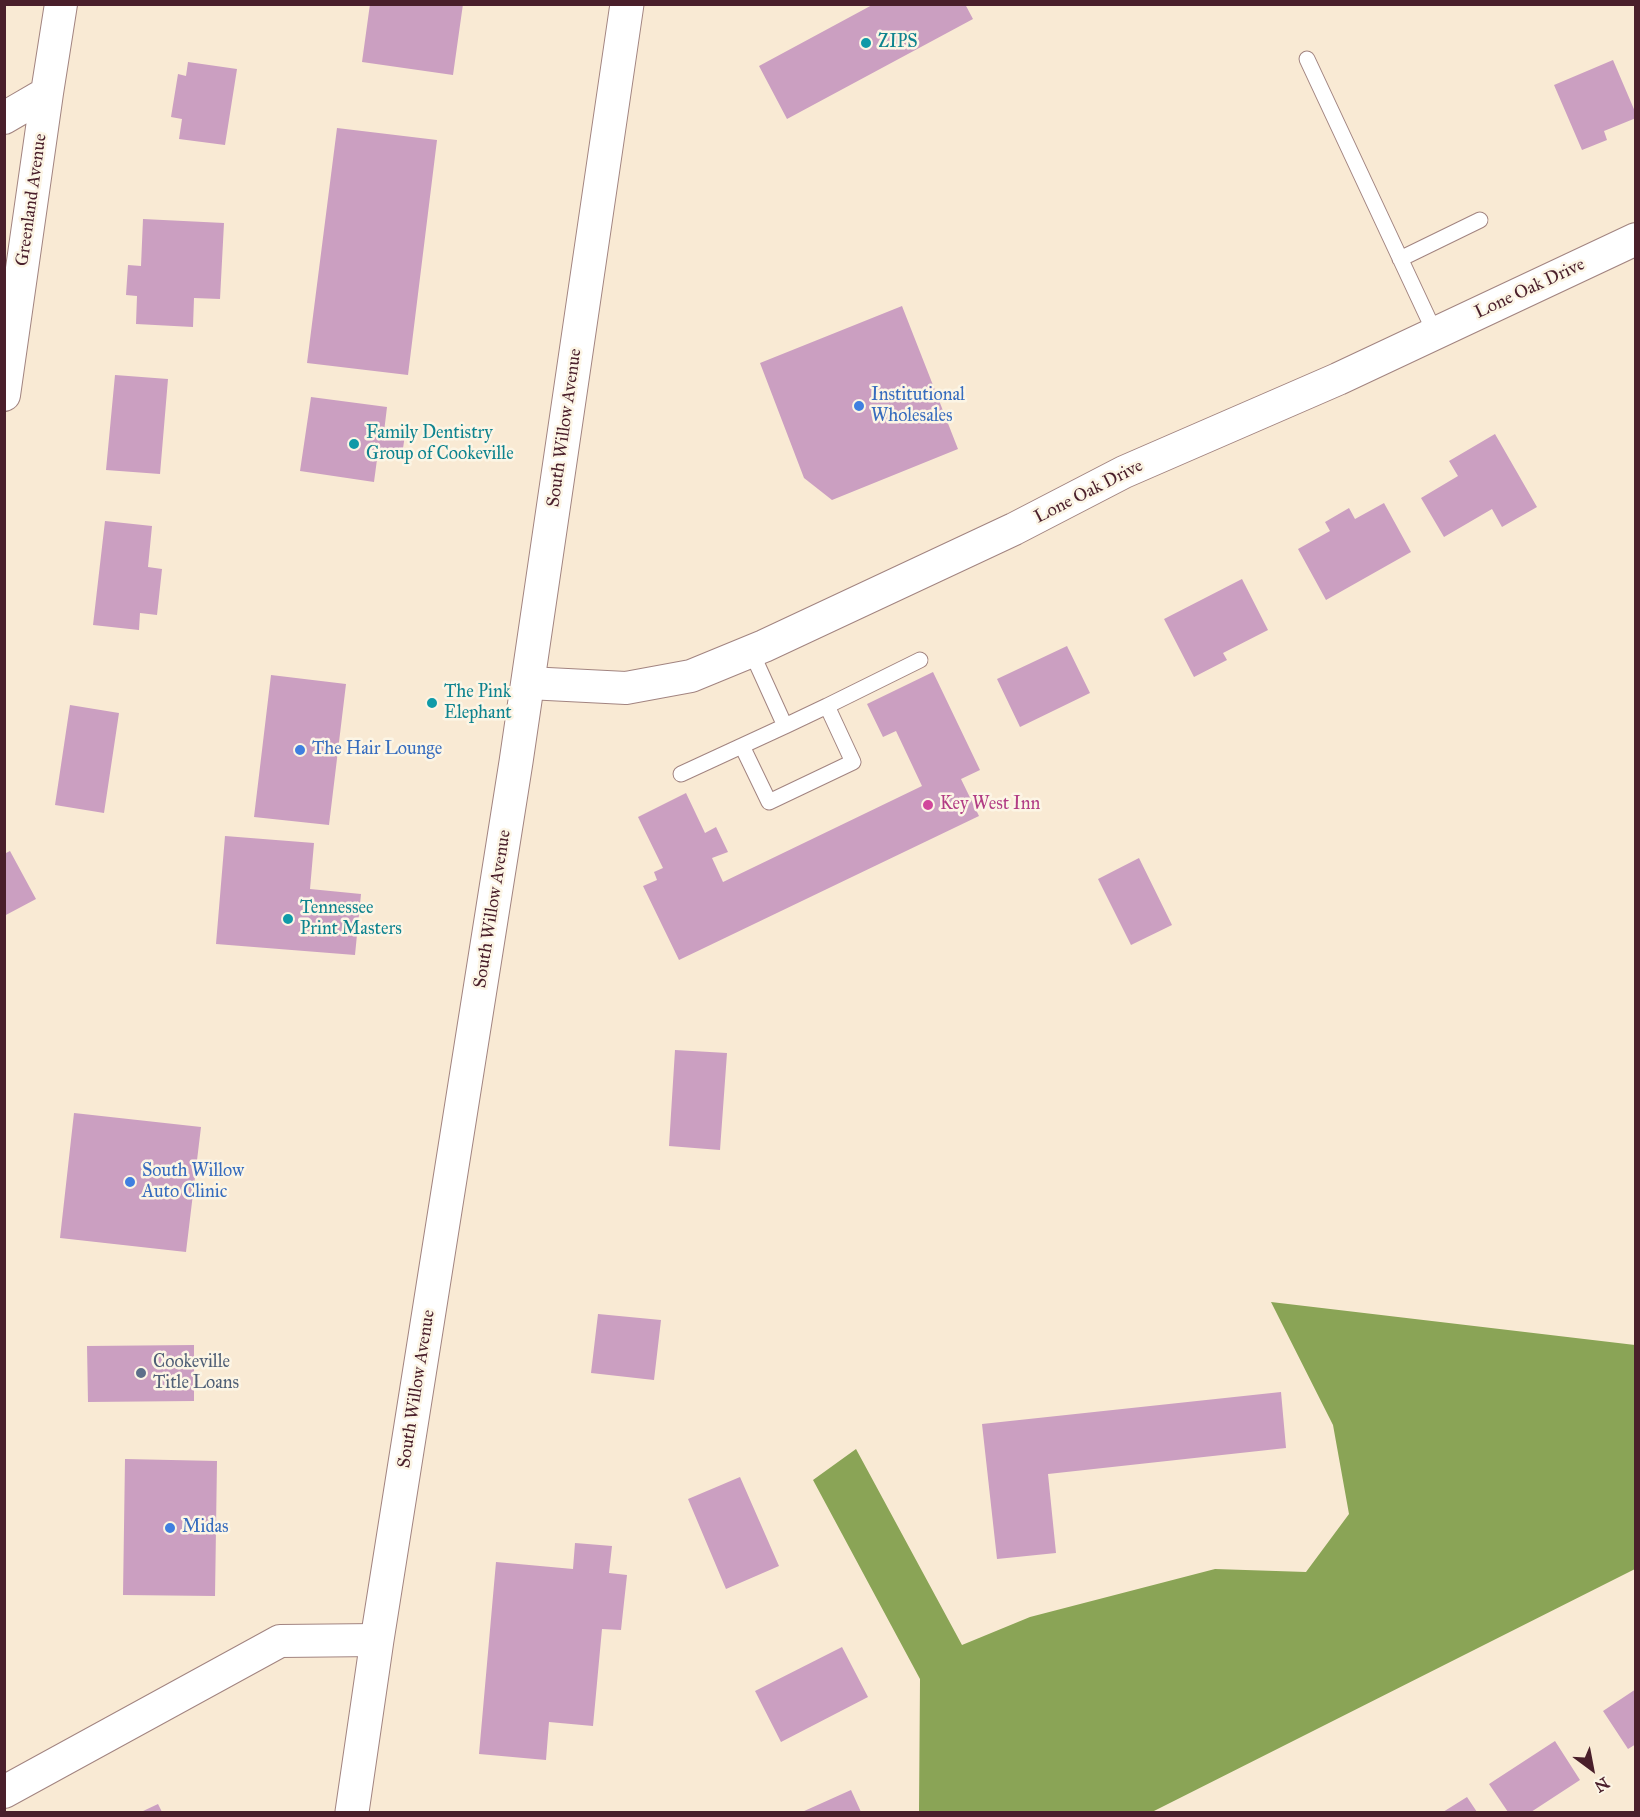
<!DOCTYPE html>
<html>
<head>
<meta charset="utf-8">
<style>
  body { margin:0 }
  #map { position:relative; width:1640px; height:1817px; overflow:hidden; background:#f9ead4; font-family:"IM FELL Great Primer",serif }
  canvas { display:block }
  .frame { position:absolute; inset:0; border:6px solid #4a1f2b; pointer-events:none }
  .north { position:absolute; left:1562px; top:1739px; width:60px; height:60px; -webkit-text-stroke:4px #fcf5e5; paint-order:stroke; rotate:148deg; font-size:16px; font-weight:700; line-height:24px; text-align:center; color:#4a1f2b }
  .north::after { content:''; display:block; margin:auto; width:21px; height:27px; background:#4a1f2b; clip-path:polygon(50% 0,100% 100%,50% 72%,0 100%) }
</style>
</head>
<body>
<div id="map">
<canvas width="1640" height="1817"></canvas>
<div class="frame"></div>
<div class="north">N</div>
</div>
<script>
const ctx = document.querySelector('canvas').getContext('2d');
ctx.lineJoin = 'round';
function fill(path, color) {
  ctx.fillStyle = color;
  ctx.fill(path, 'evenodd');
}
function toPath(rows) {
  const path = new Path2D();
  for (const r of rows) {
    path.moveTo(r[0], r[1]);
    for (let i = 2; i < r.length; i += 2) path.lineTo(r[i], r[i + 1]);
  }
  return path;
}
function stroke(path, color, width, dash) {
  ctx.strokeStyle = color;
  ctx.lineWidth = width;
  ctx.lineCap = dash ? 'butt' : 'round';
  ctx.setLineDash(dash || []);
  ctx.stroke(path);
}
function write(font, color, halo, rows, align = 'center') {
  ctx.font = font + ' "IM FELL Great Primer",serif';
  ctx.lineWidth = 5;
  ctx.setLineDash([]);
  ctx.textBaseline = 'middle';
  ctx.strokeStyle = halo;
  ctx.fillStyle = color;
  for (const [text, x, y, turn = 0] of rows) {
    ctx.save();
    ctx.translate(x, y);
    ctx.rotate((+turn || 0) * Math.PI / 180);
    ctx.textAlign = isNaN(turn) ? turn : align;
    if (halo) ctx.strokeText(text, 0, 0);
    ctx.fillText(text, 0, 0);
    ctx.restore();
  }
}
fill(toPath([
  [1271,1302,1635,1345,1635,1569,1152,1812,919,1812,920,1679,813,1480,856,1449,962,1645,1030,1617,1215,1569,1306,1572,1349,1514,1333,1425]
]), '#8aa456');
fill(toPath([
  [370,4,463,4,453,75,362,62],
  [874,4,965,4,973,19,787,119,759,66],
  [1613,60,1636,114,1636,118,1604,131,1607,140,1582,150,1554,85],
  [188,62,237,69,225,145,179,139,182,119,171,117,178,74,186,76],
  [337,128,437,140,408,375,307,363],
  [143,219,224,223,220,299,194,298,193,327,136,324,137,296,126,295,128,265,141,266],
  [902,306,958,449,832,500,804,478,760,363],
  [115,375,168,379,160,474,106,470],
  [311,397,387,407,384,432,405,435,402,455,378,452,374,482,300,471],
  [1495,434,1537,507,1502,527,1492,509,1444,537,1421,498,1458,476,1449,461],
  [1384,503,1411,552,1326,600,1298,549,1330,531,1325,522,1349,508,1355,519],
  [105,521,152,526,148,567,162,569,157,615,140,613,139,630,93,625],
  [1242,579,1268,630,1223,653,1227,660,1194,677,1164,619],
  [1067,646,1090,693,1020,727,997,679],
  [933,672,980,770,961,779,979,816,679,960,643,886,657,880,654,872,663,868,638,817,686,793,705,833,716,827,728,852,712,858,723,882,922,786,896,731,883,737,867,704],
  [271,675,346,684,329,825,254,817],
  [70,705,119,713,104,813,55,805],
  [225,836,314,843,310,889,361,894,355,955,216,944],
  [10,851,36,899,4,916,4,854],
  [1139,858,1172,925,1131,945,1098,879],
  [675,1050,727,1053,720,1150,669,1146],
  [74,1113,201,1127,186,1252,60,1238],
  [598,1314,661,1320,654,1380,591,1373],
  [194,1345,194,1401,88,1402,87,1346],
  [1281,1392,1286,1448,1048,1474,1056,1553,997,1559,982,1424],
  [125,1459,217,1461,215,1596,123,1595],
  [740,1477,779,1566,726,1589,688,1499],
  [575,1543,612,1546,609,1573,627,1575,621,1630,602,1629,593,1726,549,1722,546,1760,479,1754,496,1562,573,1569],
  [842,1647,868,1697,781,1742,755,1691],
  [1636,1689,1636,1744,1628,1749,1603,1711],
  [1555,1741,1580,1780,1531,1812,1508,1812,1489,1784],
  [851,1790,861,1812,802,1812],
  [1467,1797,1477,1812,1443,1812],
  [158,1804,162,1812,141,1812]
]), '#cb9fc1');
const service = toPath([
  [1307,59,1435,333],
  [1400,259,1480,220],
  [827,706,920,660],
  [742,746,769,802,853,762,827,706,785,726],
  [681,774,785,726,751,651]
]);
const minor = toPath([
  [4,118,47,93],
  [4,395,47,93,61,4],
  [528,683,626,688,691,676,764,646,1014,529,1124,472,1338,379,1636,239],
  [4,1792,280,1641,377,1640]
]);
const secondary = toPath([
  [352,1812,377,1640,516,762,627,4]
]);
stroke(service, '#a28480', 17);
stroke(minor, '#a28480', 34);
stroke(secondary, '#a28480', 35);
stroke(service, '#fff', 15);
stroke(minor, '#fff', 32);
stroke(secondary, '#fff', 33);
for (const [x, y, r, color] of [
  [866,43,6,"#0f9aa8"],
  [859,406,6,"#3f7fe0"],
  [354,444,6,"#0f9aa8"],
  [432,703,6,"#0f9aa8"],
  [300,750,6,"#3f7fe0"],
  [928,805,6,"#d1479c"],
  [288,919,6,"#0f9aa8"],
  [130,1182,6,"#3f7fe0"],
  [141,1373,6,"#5c6f8a"],
  [170,1528,6,"#3f7fe0"]
]) {
  const dot = new Path2D();
  dot.arc(x, y, r, 0, 2 * Math.PI);
  ctx.fillStyle = color;
  ctx.fill(dot);
  stroke(dot, '#fcf5e5', 2);
}
write('18px', '#0d838f', '#fcf5e5', [
  ["ZIPS",878,43],
  ["Family Dentistry",366,434],
  ["Group of Cookeville",366,455],
  ["The Pink",444,693],
  ["Elephant",444,714],
  ["Tennessee",300,909],
  ["Print Masters",300,930]
], 'left');
write('18px', '#4a1f2b', '#fcf5e5', [
  ["Greenland Avenue",32,200,-82],
  ["Lone Oak Drive",1530,289,-25],
  ["South Willow Avenue",565,428,-82],
  ["Lone Oak Drive",1089,492,-27],
  ["South Willow Avenue",493,909,-81],
  ["South Willow Avenue",417,1389,-81]
]);
write('18px', '#366cbe', '#fcf5e5', [
  ["Institutional",871,396],
  ["Wholesales",871,417],
  ["The Hair Lounge",312,750],
  ["South Willow",142,1172],
  ["Auto Clinic",142,1193],
  ["Midas",182,1528]
], 'left');
write('18px', '#b23c85', '#fcf5e5', [
  ["Key West Inn",940,805]
], 'left');
write('18px', '#4e5e75', '#fcf5e5', [
  ["Cookeville",153,1363],
  ["Title Loans",153,1384]
], 'left');
</script>
</body>
</html>
